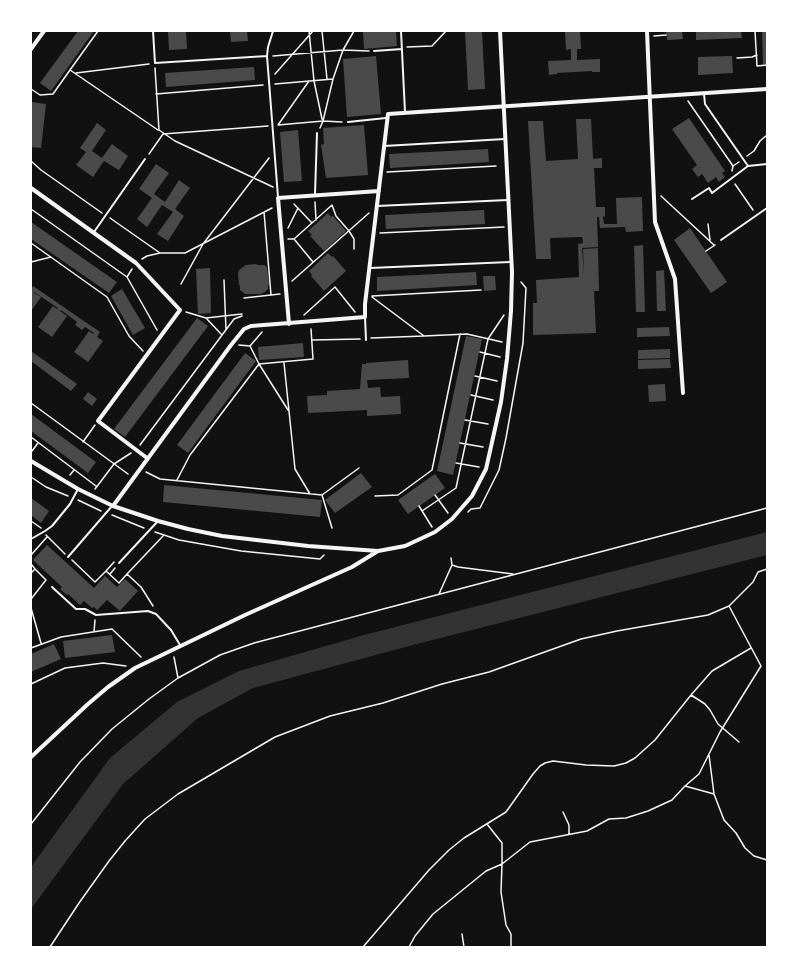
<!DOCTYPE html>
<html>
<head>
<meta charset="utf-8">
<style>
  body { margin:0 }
  #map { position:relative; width:798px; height:978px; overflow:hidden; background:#111; font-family:Helvetica,sans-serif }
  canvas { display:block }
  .frame { position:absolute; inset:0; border:32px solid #fff; pointer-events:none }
</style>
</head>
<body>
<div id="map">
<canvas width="798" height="978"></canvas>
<div class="frame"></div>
</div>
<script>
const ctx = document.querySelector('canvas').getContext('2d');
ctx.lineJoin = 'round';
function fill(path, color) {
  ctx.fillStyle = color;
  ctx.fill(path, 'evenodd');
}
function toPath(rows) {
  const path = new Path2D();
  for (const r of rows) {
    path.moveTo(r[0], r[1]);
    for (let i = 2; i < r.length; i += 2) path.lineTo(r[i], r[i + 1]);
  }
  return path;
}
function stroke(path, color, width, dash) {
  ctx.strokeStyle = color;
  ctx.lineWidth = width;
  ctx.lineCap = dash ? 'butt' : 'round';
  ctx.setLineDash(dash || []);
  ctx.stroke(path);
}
fill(toPath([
  [767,532,767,555,413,645,253,688,198,718,123,784,31,909,31,867,110,758,177,702,239,671,364,635]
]), '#333');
fill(toPath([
  [78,31,94,31,51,91,40,83],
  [168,31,186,31,187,49,169,50],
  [230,31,247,31,248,41,231,42],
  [396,31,397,46,364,49,363,32],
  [465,31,482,31,485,89,468,90],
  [565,31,580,31,581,49,577,49,577,60,600,59,600,72,592,72,592,71,557,73,557,74,549,75,548,61,571,60,571,49,566,50],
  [666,31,682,31,683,39,667,40],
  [696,31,741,31,742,38,696,40],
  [762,31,767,31,767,64,763,65],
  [376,56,381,114,347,117,343,59],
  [732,56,733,73,698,75,698,57],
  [254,67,255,80,166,87,165,73],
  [32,102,46,104,41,148,31,147,31,116],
  [689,118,725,171,722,173,725,177,719,182,716,177,708,183,702,174,698,177,692,169,697,165,672,129],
  [576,119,591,119,593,159,602,158,602,168,594,168,596,207,605,207,605,216,603,217,604,224,617,224,616,198,642,197,643,231,626,232,625,227,600,228,599,217,597,217,598,247,582,248,584,276,583,249,598,248,599,291,594,291,596,333,533,335,533,303,537,303,536,280,579,277,578,244,583,243,582,237,550,238,551,259,536,259,528,121,543,121,546,161,578,159],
  [97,123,106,130,92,151,102,158,112,144,128,156,119,170,104,161,93,177,76,165,86,152,80,148],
  [364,125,368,175,326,178,321,145,324,144,323,128],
  [298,130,302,181,284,182,280,132],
  [488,149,489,162,390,168,389,154],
  [156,164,169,173,154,194,165,202,179,180,190,188,175,209,184,216,168,241,157,234,173,212,162,205,147,227,137,219,152,198,139,189],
  [484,210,485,224,386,229,385,215],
  [328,213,331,217,333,216,346,231,324,251,310,236,312,235,308,231],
  [31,222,117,282,109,293,31,239],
  [690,228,727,282,711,293,674,240],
  [643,245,645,312,636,312,634,246],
  [328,253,332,257,333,256,346,271,324,291,311,276,312,275,309,271],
  [256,264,258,265,264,265,267,267,269,284,268,286,268,289,265,292,261,294,245,294,240,290,240,286,239,285,238,274,239,270,246,265],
  [210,268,211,313,198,314,196,269],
  [664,270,666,311,657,311,656,271],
  [476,272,477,285,377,291,377,277],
  [483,276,495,276,496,290,484,291],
  [33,286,100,332,97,337,103,341,88,362,74,352,89,331,93,334,94,333,85,327,82,330,75,325,77,322,61,310,60,311,67,316,52,337,38,327,53,306,57,309,58,308,34,292,34,293,41,297,31,311,31,289],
  [122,289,145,328,133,335,111,296],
  [197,318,208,326,125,437,114,429],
  [669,327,670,336,637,337,637,328],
  [466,336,482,339,453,475,437,471],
  [303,343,304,357,259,360,258,347],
  [670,349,670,358,638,359,638,350],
  [31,351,77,384,71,391,31,361],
  [245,353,256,361,188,453,177,445],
  [670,359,671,368,638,369,638,360],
  [408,360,409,378,367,380,368,388,380,387,381,397,400,396,401,414,367,416,367,410,308,413,307,396,327,395,327,391,360,389,362,364,366,364,366,363],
  [665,384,666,401,649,402,648,385],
  [88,392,97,399,92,406,83,399],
  [31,414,96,462,88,473,31,431],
  [361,473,372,487,335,513,325,500],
  [435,474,445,488,408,514,398,500],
  [164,485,322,500,320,517,163,502],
  [31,498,49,511,41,523,31,515],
  [47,545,94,588,105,576,117,587,125,579,138,591,120,611,107,600,97,610,94,607,92,608,84,601,80,605,68,594,67,595,60,589,62,587,33,560],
  [112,635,115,652,65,658,63,641],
  [54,644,61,659,31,672,31,654]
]), '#4a4a4a');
stroke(toPath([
  [309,31,314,81,322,119],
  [322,31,327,79],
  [755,31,757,66,767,65],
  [654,36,666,35],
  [407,47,432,46,446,31],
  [273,56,343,50,369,51],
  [737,58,752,57,757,55],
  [155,68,159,130,175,141,273,187],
  [70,70,98,31],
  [76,73,149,64],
  [275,74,313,31],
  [275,84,333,79],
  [31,89,40,95,53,94,70,70,158,130],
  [156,94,263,85],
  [688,101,733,166],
  [278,125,323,121,342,122],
  [278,125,309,81],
  [320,128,323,121,333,79,343,50,354,31],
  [149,154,163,134,268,126],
  [747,156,754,151,760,141,767,135],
  [31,161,41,170,102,213],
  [732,171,733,166,739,162],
  [387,172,496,166],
  [735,184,753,210],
  [661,196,714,245],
  [315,202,316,220],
  [294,204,312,223],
  [31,209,127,277,157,330],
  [264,212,271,295],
  [110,218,160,253,185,253,272,208],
  [708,224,710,240],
  [288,228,298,208],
  [380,233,504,227],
  [288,239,294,239,332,205,336,216,349,231,354,239,354,249],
  [294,239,313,262],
  [31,243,107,297,129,336,143,351],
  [706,251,715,245],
  [142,259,147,256,160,253],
  [31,262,51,257],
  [127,277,132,269],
  [224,280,226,330],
  [292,281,369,213],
  [181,284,203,244,269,158],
  [372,296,481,290],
  [372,297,424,336,467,334,502,342],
  [244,298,280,294],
  [186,312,206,318,242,314],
  [304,315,335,287,355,312],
  [206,318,222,335],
  [371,338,424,336],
  [312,340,360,339],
  [239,345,250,346,262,332],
  [250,346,259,364,288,410],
  [480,352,500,357],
  [284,363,295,469,310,494],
  [475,376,497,381],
  [471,395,493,400],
  [31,403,128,474],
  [465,420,488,424],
  [31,437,96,486],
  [83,442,95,425],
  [460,443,483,447],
  [140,445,234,319,242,316],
  [32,451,38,443],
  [456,463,479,467],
  [146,472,160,479,322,495,359,468],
  [70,475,74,470],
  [31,477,46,487,68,496],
  [177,480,190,455,259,364,313,359,311,329],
  [95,489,114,464,131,453],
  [322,495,332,528],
  [435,495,448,513],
  [375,496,398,495,432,470,460,334],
  [78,500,101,511],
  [419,506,432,527],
  [422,511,456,488,488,339,504,315],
  [468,512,471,509,480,508,499,470,506,438,523,343,526,288,521,282],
  [112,515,144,528],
  [31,521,41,528],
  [155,532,179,540,241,551,320,559,324,555],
  [46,535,65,554],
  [31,555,47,537],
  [451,558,452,565,458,567,513,574],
  [72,560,95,582,106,571,119,583,127,574,141,587,153,606],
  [31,564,35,569],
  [106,571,114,562],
  [31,573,35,569,46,580,31,599],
  [110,574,115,568],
  [127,574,163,536],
  [439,594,452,565],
  [31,608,41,643],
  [94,632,95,620],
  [31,648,61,637,112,629,141,657],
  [174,657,178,678],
  [31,684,65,668,103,663,126,666],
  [691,695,705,704,710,710,718,724,739,742],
  [685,786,714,794,709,755],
  [714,794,724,820,736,833,745,848,754,856,767,860],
  [563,812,569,825,569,834],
  [31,824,80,762,112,729,149,699,178,678,220,655,254,643,767,508],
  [462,934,464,947],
  [50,947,79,903,109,861,125,841,145,819,178,794,275,737,330,716,383,703,442,684,489,672,581,639,617,631,708,615,729,606,753,582,758,572,767,569],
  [363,947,429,870,449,850,464,838,506,812,533,774,540,766,545,763,553,761,586,765,614,766,626,763,635,758,655,740,691,695,712,671,751,648],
  [409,947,415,936,433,914,486,871,502,864,502,843,487,824],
  [511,947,511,934,506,925,501,892,502,864,530,842,587,831,609,819,626,818,648,811,672,800,685,786,699,774,720,732,761,666,729,606]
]), '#f5f5f5', 1.5);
stroke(toPath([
  [153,31,155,63,267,56],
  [273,31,268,47,267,56,278,197],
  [401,31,405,112],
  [374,51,402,49],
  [704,94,705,104,748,166,767,164],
  [348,122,386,118],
  [384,146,505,139],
  [315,194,317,133],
  [692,199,709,188,712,193,748,166],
  [377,206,508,200],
  [94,232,145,159],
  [721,240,767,208],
  [370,268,510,262],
  [365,317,366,340],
  [31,539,45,531,52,526,70,504,78,489],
  [68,557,112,506],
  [119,563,158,521],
  [52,587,76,609,85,609,96,615,148,611,156,614,171,630,180,645]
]), '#f5f5f5', 2);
stroke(toPath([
  [647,31,655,222,675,279,683,393],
  [31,49,44,31],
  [31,188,136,263,180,310,98,421,147,458],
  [289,324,278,198,379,191],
  [31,461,78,489,113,506,158,521,188,529,222,536,308,546,378,551,405,546,435,532,452,519,472,496,486,469,501,402,507,359,511,311,512,272,500,31],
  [113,506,231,345,244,329,251,326,365,317,365,304,388,114,767,89],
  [31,757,88,704,108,687,135,668,245,615,352,567,378,551]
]), '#f5f5f5', 4);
</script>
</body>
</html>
